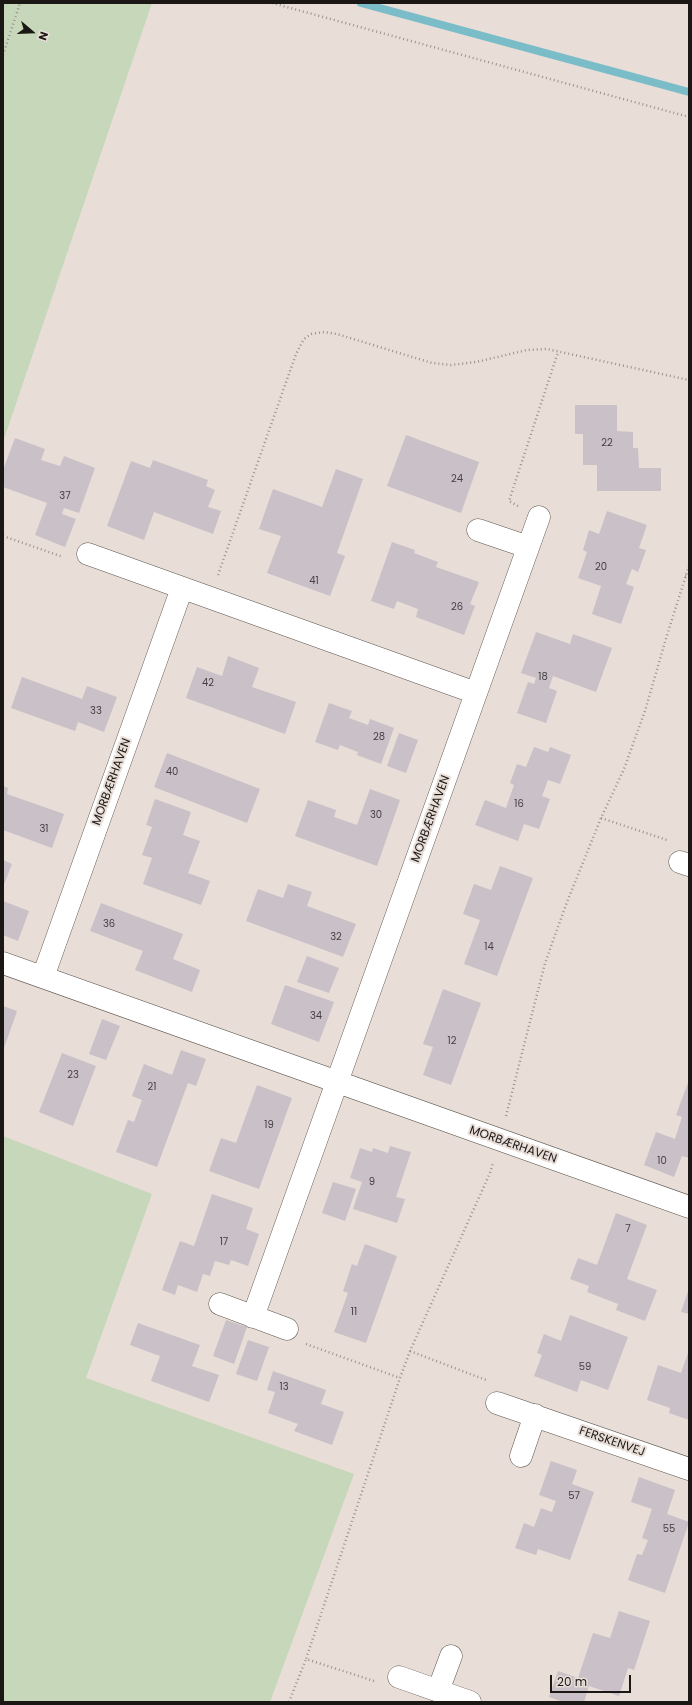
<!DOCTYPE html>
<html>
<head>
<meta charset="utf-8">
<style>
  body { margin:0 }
  #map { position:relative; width:692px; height:1705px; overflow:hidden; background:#e8ded7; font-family:Poppins,sans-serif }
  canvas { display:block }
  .frame { position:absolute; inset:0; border:4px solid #1b1715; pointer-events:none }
  .north { position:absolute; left:12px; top:12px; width:40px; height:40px; -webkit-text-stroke:3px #e8ded7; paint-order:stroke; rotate:109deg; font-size:11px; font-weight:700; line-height:16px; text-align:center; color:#1b1715 }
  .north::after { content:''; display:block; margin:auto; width:14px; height:18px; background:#1b1715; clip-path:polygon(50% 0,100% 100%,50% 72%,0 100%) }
  .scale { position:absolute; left:550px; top:1675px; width:81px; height:18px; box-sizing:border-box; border:2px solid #1b1715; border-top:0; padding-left:5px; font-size:12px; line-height:14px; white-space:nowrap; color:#1b1715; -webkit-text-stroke:3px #e8ded7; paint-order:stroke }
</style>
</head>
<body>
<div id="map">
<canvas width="692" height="1705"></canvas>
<div class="frame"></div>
<div class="north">N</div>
<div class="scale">20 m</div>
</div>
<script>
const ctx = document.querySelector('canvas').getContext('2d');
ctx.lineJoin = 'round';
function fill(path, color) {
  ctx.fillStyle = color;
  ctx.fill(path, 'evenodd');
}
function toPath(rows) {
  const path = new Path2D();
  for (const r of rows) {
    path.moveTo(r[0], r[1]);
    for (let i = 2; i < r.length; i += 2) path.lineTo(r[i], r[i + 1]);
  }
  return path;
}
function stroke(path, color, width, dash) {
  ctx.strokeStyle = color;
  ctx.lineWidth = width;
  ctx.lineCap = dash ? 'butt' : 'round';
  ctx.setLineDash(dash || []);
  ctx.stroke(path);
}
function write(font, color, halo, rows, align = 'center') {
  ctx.font = font + ' Poppins,sans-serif';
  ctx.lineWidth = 4;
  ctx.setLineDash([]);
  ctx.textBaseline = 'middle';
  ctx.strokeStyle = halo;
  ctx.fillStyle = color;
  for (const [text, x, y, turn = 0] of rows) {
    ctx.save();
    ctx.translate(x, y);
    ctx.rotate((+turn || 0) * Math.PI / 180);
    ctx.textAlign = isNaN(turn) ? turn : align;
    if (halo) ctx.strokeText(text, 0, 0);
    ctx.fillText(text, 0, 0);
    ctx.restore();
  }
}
fill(toPath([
  [3,3,152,3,3,442],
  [3,1136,152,1194,86,1378,354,1474,270,1702,3,1702]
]), '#c6d7ba');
stroke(toPath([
  [361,3,689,92]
]), '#7bbcc9', 8);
fill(toPath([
  [575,405,617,405,617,431,633,432,633,448,638,448,639,468,661,468,661,491,597,491,597,465,583,465,583,434,575,434],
  [406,435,479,462,461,513,387,486],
  [15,438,45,449,41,460,60,466,64,456,95,468,79,513,64,508,62,514,76,519,65,547,35,535,47,503,3,487,3,470],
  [153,460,208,480,206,486,215,490,208,507,221,511,213,534,154,512,144,540,107,526,131,461,150,468],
  [336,469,363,479,337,553,345,556,330,596,267,573,281,536,259,529,273,489,322,507],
  [607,511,647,525,639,548,646,550,638,572,632,569,626,584,634,587,621,624,592,614,601,586,578,578,587,552,583,550,589,530,599,534],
  [392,542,415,550,414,553,438,562,436,567,479,582,470,604,475,606,464,635,416,617,418,609,397,601,394,609,371,601],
  [536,632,570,644,573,634,612,648,596,692,553,676,549,688,557,691,546,723,517,713,528,682,534,684,536,678,521,673],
  [228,656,259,668,252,687,296,702,285,734,186,698,197,667,222,676],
  [22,677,82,699,87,686,117,697,104,732,78,722,75,731,11,708],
  [329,703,352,711,349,718,368,725,370,719,394,728,381,764,357,755,358,752,340,745,338,750,315,742],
  [399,733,418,740,406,773,387,766],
  [534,747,548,752,550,747,571,755,560,784,548,780,542,796,550,799,539,829,524,824,518,841,475,825,485,800,506,808,514,785,510,783,517,764,526,767],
  [167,753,260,789,247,823,154,787],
  [3,786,8,788,7,794,64,814,52,848,3,830],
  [370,789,400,800,377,866,295,836,308,800,336,810,334,817,357,825],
  [155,799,191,812,183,835,200,841,188,873,210,881,201,905,143,884,152,858,142,855,152,827,146,825],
  [3,860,12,864,3,887],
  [500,866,533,878,497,976,464,964,480,920,463,914,474,884,491,890],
  [288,884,312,892,307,906,356,924,343,957,246,921,258,889,283,898],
  [3,901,29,911,18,941,3,935],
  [101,903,183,934,173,959,200,970,192,992,135,970,143,951,90,931],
  [307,956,339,968,329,993,297,982],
  [285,985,334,1002,319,1042,271,1024],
  [443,989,481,1003,451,1085,423,1075,433,1047,423,1044],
  [3,1006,17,1011,3,1051],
  [102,1019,120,1026,106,1060,89,1054],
  [181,1050,206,1059,196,1086,188,1083,157,1167,116,1152,128,1120,134,1122,142,1100,132,1096,144,1064,172,1075],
  [62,1053,96,1066,73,1126,39,1112],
  [689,1080,689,1158,682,1156,674,1177,644,1165,656,1132,675,1139,682,1117,676,1115],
  [257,1085,292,1098,259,1189,209,1171,221,1138,236,1143],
  [390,1146,411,1152,396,1197,405,1199,397,1223,353,1209,362,1182,350,1178,360,1148,372,1152,373,1148,388,1153],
  [333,1182,356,1189,345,1221,322,1213],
  [212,1194,253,1208,246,1229,259,1234,248,1266,231,1260,229,1265,215,1261,210,1276,203,1274,197,1292,178,1285,175,1295,162,1290,180,1241,194,1246],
  [616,1213,647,1225,627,1279,657,1290,645,1321,616,1310,618,1304,587,1292,589,1286,570,1279,578,1258,597,1265],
  [365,1244,397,1256,366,1343,334,1332,348,1293,343,1291,352,1264,357,1266],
  [689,1288,689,1314,681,1312],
  [570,1315,628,1337,608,1390,581,1380,577,1392,534,1376,542,1355,537,1353,544,1334,561,1341],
  [226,1320,247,1327,234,1364,213,1356],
  [138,1323,200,1345,192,1366,219,1375,209,1402,151,1381,160,1356,130,1345],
  [248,1340,269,1347,257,1381,236,1374],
  [689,1350,689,1420,669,1413,670,1408,647,1400,658,1365,681,1373],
  [273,1371,326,1390,321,1404,344,1412,332,1445,294,1431,298,1424,268,1413,275,1392,267,1390],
  [551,1461,577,1470,572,1484,594,1492,570,1560,538,1549,536,1555,515,1548,524,1523,534,1527,541,1508,552,1512,556,1501,539,1495],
  [639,1477,675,1490,667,1514,689,1522,665,1593,628,1580,637,1554,642,1555,648,1540,642,1538,652,1509,631,1502],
  [619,1611,650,1621,634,1670,628,1668,619,1696,589,1686,584,1702,563,1702,549,1697,558,1671,578,1678,593,1633,610,1638]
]), '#c9c0c8');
const minor = toPath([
  [478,530,528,547],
  [88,554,476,693],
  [680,862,689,865],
  [3,963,689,1207],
  [43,977,182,588],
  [220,1304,287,1329],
  [253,1317,539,517],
  [497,1403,689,1469],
  [521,1456,535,1415],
  [399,1677,470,1702],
  [438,1691,451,1656]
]);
stroke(minor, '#5e5650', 23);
stroke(toPath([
  [272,3,689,117],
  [3,55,20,3],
  [518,506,509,501,558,352],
  [3,536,63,557],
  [218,575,296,354,304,339,311,334,324,332,337,334,432,363,451,365,476,362,527,350,547,349,689,380],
  [685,576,689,577],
  [601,818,667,840],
  [506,1116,545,963,567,902,601,818,624,769,645,711,667,635,689,566],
  [306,1344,400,1378,410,1351,490,1173,493,1163],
  [410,1351,486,1380],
  [374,1681,306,1659,400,1378],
  [289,1702,306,1659]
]), '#9a928d', 2.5, [1, 3]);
stroke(minor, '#fff', 22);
write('10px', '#464142', null, [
  ["22",607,443],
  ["24",457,479],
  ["37",65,496],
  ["20",601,567],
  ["41",314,581],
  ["26",457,607],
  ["18",543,677],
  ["42",208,683],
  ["33",96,711],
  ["28",379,737],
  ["40",172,772],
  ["16",519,804],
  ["30",376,815],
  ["31",44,829],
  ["36",109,924],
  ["32",336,937],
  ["14",489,947],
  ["34",316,1016],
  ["12",452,1041],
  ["23",73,1075],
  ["21",152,1087],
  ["19",269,1125],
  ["10",662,1161],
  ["9",372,1182],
  ["7",628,1229],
  ["17",224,1242],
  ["11",354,1312],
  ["59",585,1367],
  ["13",284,1387],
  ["57",574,1496],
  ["55",669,1529]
]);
write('12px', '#1b1715', '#e8ded7', [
  ["MORBÆRHAVEN",112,782,-70],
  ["MORBÆRHAVEN",431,819,-70],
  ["MORBÆRHAVEN",513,1145,19],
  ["FERSKENVEJ",612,1442,19]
]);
</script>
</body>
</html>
